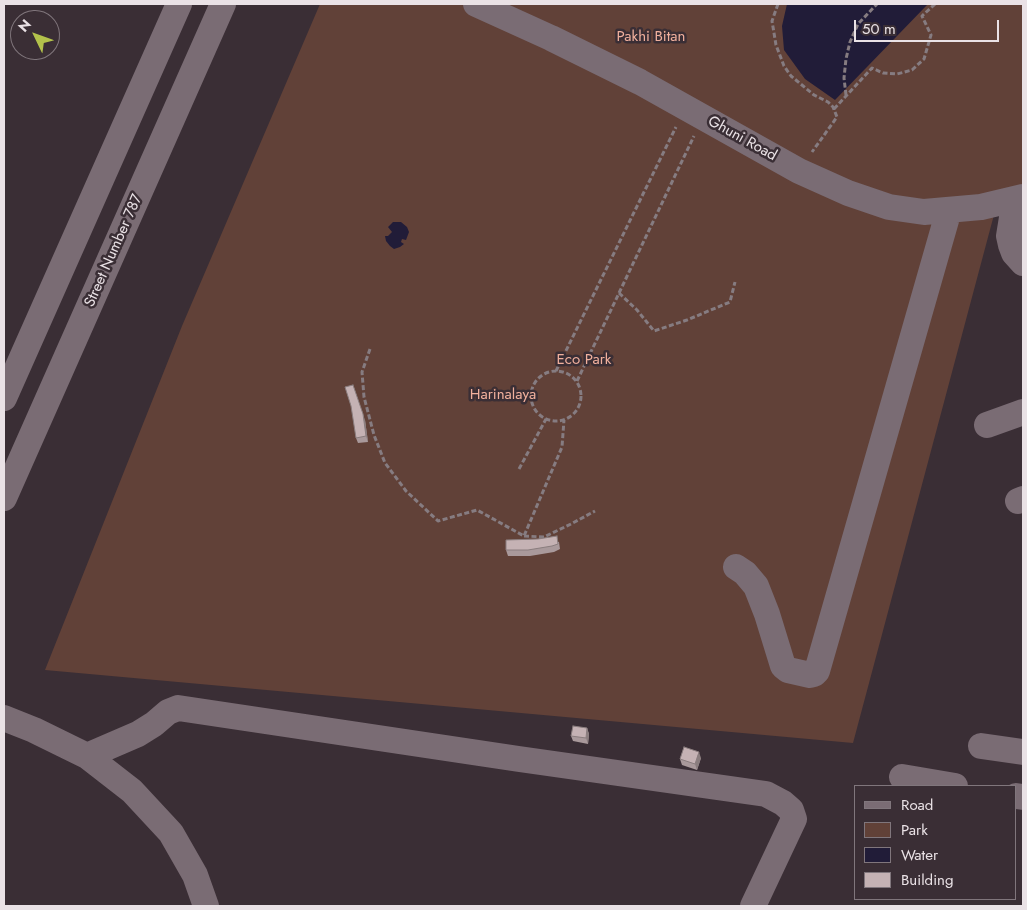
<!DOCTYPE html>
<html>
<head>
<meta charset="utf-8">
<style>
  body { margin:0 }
  #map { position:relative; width:1027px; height:910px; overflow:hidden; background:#3a2e35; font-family:Jost,sans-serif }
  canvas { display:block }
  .frame { position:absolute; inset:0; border:5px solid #eae2e6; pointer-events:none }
  .legend { position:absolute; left:854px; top:785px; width:162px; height:115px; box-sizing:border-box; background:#3a2e35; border:1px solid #80767c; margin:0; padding:6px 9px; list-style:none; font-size:15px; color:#eae2e6 }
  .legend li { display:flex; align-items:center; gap:10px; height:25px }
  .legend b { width:25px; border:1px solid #80767c }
  .north { position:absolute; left:10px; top:10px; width:50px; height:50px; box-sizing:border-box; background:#3a2e35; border:1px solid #80767c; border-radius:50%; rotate:312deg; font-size:14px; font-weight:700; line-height:20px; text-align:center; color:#eae2e6 }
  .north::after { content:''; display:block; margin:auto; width:18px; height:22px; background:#b3c24b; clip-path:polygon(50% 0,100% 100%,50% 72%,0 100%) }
  .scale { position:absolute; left:854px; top:20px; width:145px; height:22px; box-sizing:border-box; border:2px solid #eae2e6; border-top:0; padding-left:6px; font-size:15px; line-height:18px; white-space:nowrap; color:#eae2e6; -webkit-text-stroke:4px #3a2e35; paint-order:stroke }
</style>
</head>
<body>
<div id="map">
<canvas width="1027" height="910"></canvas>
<div class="frame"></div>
<ul class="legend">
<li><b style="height:6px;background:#7a6c74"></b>Road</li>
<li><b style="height:14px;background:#614138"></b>Park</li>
<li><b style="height:14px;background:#211c38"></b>Water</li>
<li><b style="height:14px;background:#c5b2b4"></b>Building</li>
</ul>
<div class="north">N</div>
<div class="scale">50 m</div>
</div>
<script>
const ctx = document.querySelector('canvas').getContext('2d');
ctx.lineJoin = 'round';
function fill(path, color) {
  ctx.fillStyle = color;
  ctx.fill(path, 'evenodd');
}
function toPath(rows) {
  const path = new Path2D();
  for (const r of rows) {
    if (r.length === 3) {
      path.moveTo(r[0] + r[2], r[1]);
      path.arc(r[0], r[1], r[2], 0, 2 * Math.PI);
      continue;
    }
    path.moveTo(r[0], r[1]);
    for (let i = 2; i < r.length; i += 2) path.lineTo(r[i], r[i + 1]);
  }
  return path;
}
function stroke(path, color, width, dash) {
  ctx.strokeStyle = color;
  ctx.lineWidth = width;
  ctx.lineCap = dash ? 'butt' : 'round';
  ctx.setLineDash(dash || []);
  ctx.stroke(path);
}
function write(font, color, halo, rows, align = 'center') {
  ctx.font = font + ' Jost,sans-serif';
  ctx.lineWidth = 5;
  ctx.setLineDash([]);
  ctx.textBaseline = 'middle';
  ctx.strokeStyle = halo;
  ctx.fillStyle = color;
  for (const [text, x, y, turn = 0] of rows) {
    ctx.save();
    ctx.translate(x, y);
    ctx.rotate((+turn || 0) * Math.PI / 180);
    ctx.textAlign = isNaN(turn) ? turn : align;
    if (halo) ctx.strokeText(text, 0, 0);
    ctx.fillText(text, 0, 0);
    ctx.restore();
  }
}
fill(toPath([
  [320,4,1023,4,1023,205,995,211,853,743,45,670,182,326]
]), '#614138');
fill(toPath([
  [787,4,928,4,835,100,805,79,784,50,782,26],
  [393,222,401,222,407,227,409,232,406,240,402,239,401,242,404,244,400,247,394,249,390,246,386,241,385,236,388,236,392,232,388,227]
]), '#211c38');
stroke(toPath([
  [778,4,772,21,776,45,784,66,791,76,814,95,828,102,833,107,837,117,812,152],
  [846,95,844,78,846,59,850,42,858,24,877,4],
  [834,109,872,68,883,73,897,74,912,70,924,59,931,35,922,16,935,4],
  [619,293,637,310,654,331,687,320,730,302,735,282],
  [370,349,362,372,364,397,374,435,385,463,406,491,438,521,477,510,524,536,562,447,564,420],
  [556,396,25],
  [556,371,676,127],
  [577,381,694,136],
  [519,469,546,419],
  [524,536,544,537,571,524,595,511]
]), '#867c81', 3, [5, 2.5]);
stroke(toPath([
  [476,4,551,38,640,82,799,171,848,193,889,207,924,212,981,207,1023,197],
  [1015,199,1009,236,1011,245,1014,253,1023,263],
  [4,398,179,4],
  [987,425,1023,412],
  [4,498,223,4],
  [1018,501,1023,499],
  [736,567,745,573,756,586,767,614,783,666,788,670,810,675,814,674,817,671,949,210],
  [4,718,34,730,87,756,132,791,171,833,195,875,206,906],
  [981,746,1023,752],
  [87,756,138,734,154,724,168,712,178,708,519,759,766,794,783,803,791,810,794,819,753,906],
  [902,777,955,786],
  [1016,796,1023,797]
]), '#7a6c74', 26);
fill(toPath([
  [365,420,368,442,358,443,356,438],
  [538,539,559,542,560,549,554,552,530,556,508,556,506,550],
  [587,728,589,734,588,744,573,741,571,736],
  [701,758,697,770,682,765,680,759]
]), '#a9999b');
fill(toPath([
  [353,385,365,420,368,442,366,436],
  [587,728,589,734,588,744,586,738],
  [699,752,701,758,697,770,695,764]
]), '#8a7d7e');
const building = toPath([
  [353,385,363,414,366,436,356,438,351,406,345,387,353,385],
  [557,536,558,544,552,546,528,550,506,550,506,540,538,539,557,536],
  [573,726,587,728,586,738,571,736,573,726],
  [684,747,699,752,695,764,680,759,684,747]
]);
fill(building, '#c5b2b4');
stroke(building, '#8a7d7e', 1);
write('15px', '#f1b09d', '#3a2e35', [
  ["Pakhi Bitan",651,37],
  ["Eco Park",584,360],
  ["Harinalaya",503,395]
]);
write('15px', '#eae2e6', '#3a2e35', [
  ["Ghuni Road",742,139,29],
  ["Street Number 787",114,251,-66]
]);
</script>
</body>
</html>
